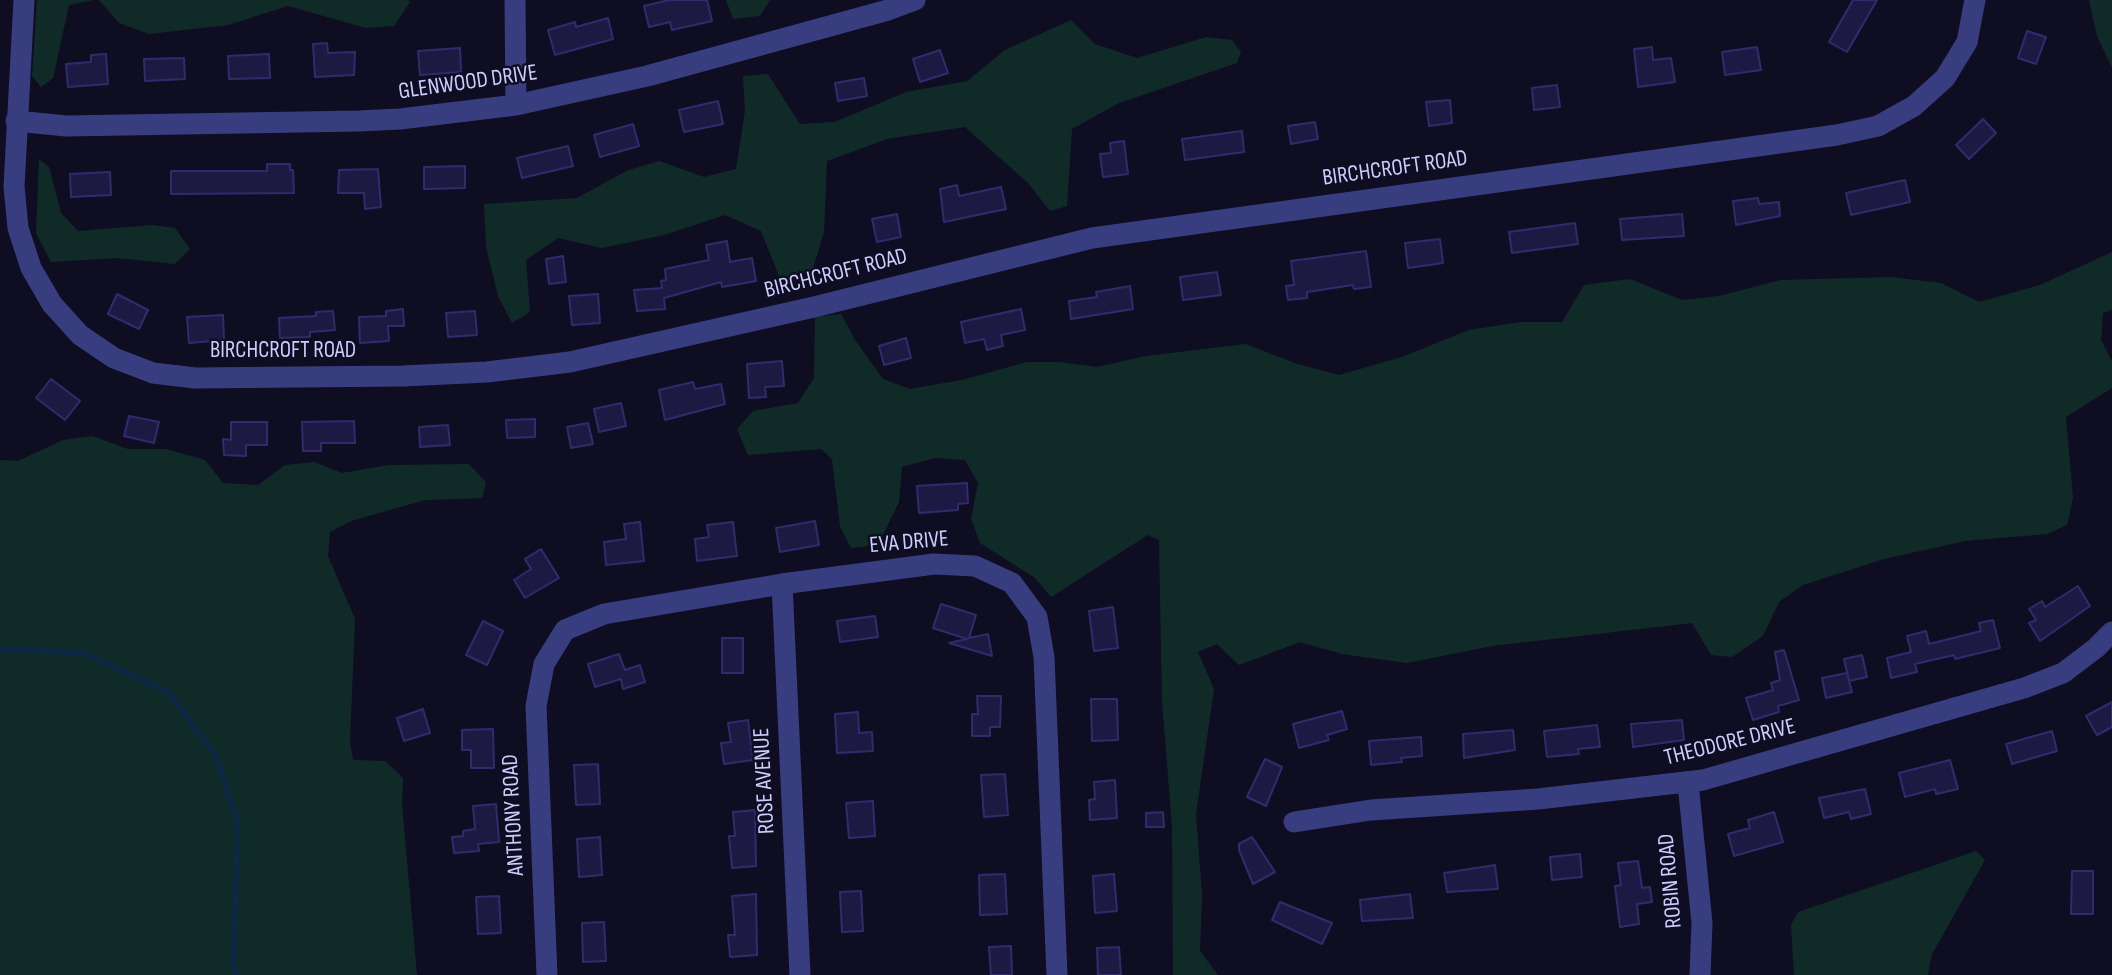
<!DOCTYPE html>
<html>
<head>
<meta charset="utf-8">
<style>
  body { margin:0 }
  canvas { display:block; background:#0e0d21 }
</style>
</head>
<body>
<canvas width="2112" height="975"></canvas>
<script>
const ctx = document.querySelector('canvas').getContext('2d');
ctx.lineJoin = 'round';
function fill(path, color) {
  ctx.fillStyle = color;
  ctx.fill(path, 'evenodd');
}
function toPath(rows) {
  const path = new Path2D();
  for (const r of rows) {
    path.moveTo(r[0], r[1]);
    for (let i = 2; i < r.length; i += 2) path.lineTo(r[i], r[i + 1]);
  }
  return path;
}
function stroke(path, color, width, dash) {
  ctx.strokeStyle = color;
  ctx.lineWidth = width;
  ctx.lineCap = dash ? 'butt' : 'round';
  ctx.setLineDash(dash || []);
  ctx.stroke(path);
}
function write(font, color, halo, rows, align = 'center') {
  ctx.font = font + ' "Sofia Sans Condensed",sans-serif';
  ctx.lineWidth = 5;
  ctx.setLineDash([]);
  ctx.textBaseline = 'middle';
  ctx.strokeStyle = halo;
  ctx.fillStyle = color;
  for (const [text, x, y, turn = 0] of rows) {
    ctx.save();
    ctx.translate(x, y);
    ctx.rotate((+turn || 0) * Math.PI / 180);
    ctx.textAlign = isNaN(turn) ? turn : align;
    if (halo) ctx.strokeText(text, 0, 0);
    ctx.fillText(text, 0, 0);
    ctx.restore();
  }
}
fill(toPath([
  [37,0,94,0,69,5,53,78,41,87,32,76],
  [99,0,408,0,410,2,394,26,366,28,288,6,228,25,149,34,119,23],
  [726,0,770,0,760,16,733,19],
  [2089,0,2112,0,2112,68,2097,36],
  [1071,20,1095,44,1137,58,1206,37,1232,40,1241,52,1237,63,1119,103,1072,129,1067,206,1050,211,1028,183,965,127,887,139,827,161,824,232,811,275,783,286,761,231,725,215,664,235,602,248,558,238,526,260,530,312,512,323,498,296,486,247,484,204,577,198,626,171,659,161,704,177,736,169,745,111,743,76,768,74,800,124,835,122,906,92,967,81,1005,50],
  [39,159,49,167,61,213,78,231,152,225,175,228,190,249,175,264,117,258,51,262,36,233],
  [2112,252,2112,310,2103,313,2101,340,2112,361,2112,388,2066,417,2073,498,2067,525,2047,534,1965,541,1884,559,1803,585,1779,602,1763,636,1732,657,1711,655,1692,623,1492,646,1407,663,1342,654,1300,642,1239,665,1217,644,1198,652,1214,689,1196,814,1202,894,1200,951,1218,975,1173,975,1172,826,1162,702,1159,540,1148,535,1051,597,1035,578,980,543,971,519,978,483,965,460,935,458,902,467,899,502,878,545,851,548,840,527,832,459,821,449,748,455,737,429,753,411,798,403,814,378,815,317,841,314,855,340,883,379,910,389,962,380,1027,362,1058,362,1097,367,1146,356,1246,344,1297,364,1339,375,1402,357,1469,330,1521,322,1562,322,1584,285,1630,279,1682,300,1719,296,1781,280,1890,277,1941,283,1979,302,2040,285],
  [92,436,128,449,166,449,205,460,223,483,258,485,285,465,314,462,342,473,389,465,469,464,486,482,482,498,425,500,351,521,330,532,328,556,355,619,350,742,353,760,385,761,403,778,402,804,417,975,0,975,0,460,18,461,63,440],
  [1976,851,1985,860,1931,956,1928,975,1794,975,1791,925,1798,912]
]), '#102b27');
stroke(toPath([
  [0,649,83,653,168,692,216,756,238,824,233,966,238,975]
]), '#0c2846', 5);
const building = toPath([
  [669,0,707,0,712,21,672,30,670,22,649,27,644,6,669,0],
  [1853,0,1877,0,1847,52,1829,42,1853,0],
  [608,18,613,39,555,55,548,30,575,22,576,27,608,18],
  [2027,31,2046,37,2036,64,2018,58,2027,31],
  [327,43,328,53,355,52,354,75,315,77,313,44,327,43],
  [1652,47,1653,60,1671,58,1675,82,1638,87,1634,49,1652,47],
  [1757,47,1761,70,1725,75,1722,52,1757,47],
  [460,48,461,72,420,75,418,51,460,48],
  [940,50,948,73,920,82,913,59,940,50],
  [106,54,108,84,68,87,66,64,91,62,91,55,106,54],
  [269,54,270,78,229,79,228,56,269,54],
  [184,58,185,79,145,81,144,59,184,58],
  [864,78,867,96,838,101,835,83,864,78],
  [1557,85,1560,107,1534,110,1532,88,1557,85],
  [1450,100,1452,123,1429,126,1426,102,1450,100],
  [718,101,723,124,684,132,679,110,718,101],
  [1983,119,1996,133,1969,159,1956,145,1983,119],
  [1315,122,1318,139,1291,144,1288,126,1315,122],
  [633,124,639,146,600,157,594,135,633,124],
  [1242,131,1244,152,1185,160,1182,139,1242,131],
  [1124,141,1128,174,1103,177,1100,154,1111,153,1110,143,1124,141],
  [568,146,573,166,522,178,517,158,568,146],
  [267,164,290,164,290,170,293,170,294,193,171,194,171,171,267,171,267,164],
  [465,166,465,188,424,189,424,167,465,166],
  [378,169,381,207,365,209,364,193,338,193,339,170,378,169],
  [110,172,111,195,71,197,70,174,110,172],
  [1905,180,1910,202,1851,215,1846,193,1905,180],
  [957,185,959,196,1001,187,1006,209,944,222,940,189,957,185],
  [1758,198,1759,204,1779,202,1780,216,1736,225,1733,201,1758,198],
  [897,214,901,237,877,242,872,219,897,214],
  [1682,214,1684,236,1622,240,1620,219,1682,214],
  [1575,223,1578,244,1512,253,1509,232,1575,223],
  [1440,239,1443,263,1408,268,1405,243,1440,239],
  [727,241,730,262,752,258,756,281,722,287,721,282,664,298,665,309,637,311,634,290,662,288,661,281,666,280,665,269,709,260,706,245,727,241],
  [1366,251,1371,287,1354,289,1353,285,1307,292,1307,298,1288,300,1286,286,1294,285,1291,261,1366,251],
  [563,256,566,282,549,284,546,259,563,256],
  [1217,272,1221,295,1183,300,1180,277,1217,272],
  [1130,286,1133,309,1071,319,1069,301,1097,297,1096,292,1130,286],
  [117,294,148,310,139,329,108,314,117,294],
  [598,294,600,323,572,325,569,296,598,294],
  [403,309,404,326,388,326,389,341,360,343,359,317,386,316,386,311,403,309],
  [1021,309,1025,330,1001,335,1003,346,987,350,984,339,965,343,961,322,1021,309],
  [333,311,335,330,310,332,310,337,280,338,279,318,316,316,316,312,333,311],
  [475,311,477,335,448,337,446,313,475,311],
  [223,315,224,340,189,343,187,317,223,315],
  [906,338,911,358,884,365,879,346,906,338],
  [782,361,784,386,765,387,766,397,749,398,747,364,782,361],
  [51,379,80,401,65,420,36,398,51,379],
  [693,382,695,389,721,384,725,404,665,420,659,390,693,382],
  [621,403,626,426,599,432,594,409,621,403],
  [129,416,159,422,154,443,124,436,129,416],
  [535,419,535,437,507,438,506,420,535,419],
  [354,421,355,443,321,443,321,451,303,451,302,422,354,421],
  [231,422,267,422,267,445,246,445,246,456,224,455,223,439,231,440,231,422],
  [588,423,593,444,571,448,567,427,588,423],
  [448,425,450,445,420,447,419,427,448,425],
  [967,483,968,503,958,504,958,510,919,513,917,486,967,483],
  [815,521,819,545,780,552,776,528,815,521],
  [640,522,644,561,606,565,604,542,626,539,624,524,640,522],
  [733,522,737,556,697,561,695,539,709,537,707,525,733,522],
  [541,549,559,578,525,598,514,580,531,569,525,559,541,549],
  [2078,586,2090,606,2040,641,2029,623,2036,620,2029,609,2042,601,2045,607,2078,586],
  [941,604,976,615,969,638,988,634,992,656,949,643,967,639,933,628,941,604],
  [1113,607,1118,648,1094,651,1089,611,1113,607],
  [875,616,878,637,840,642,837,621,875,616],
  [1993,620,2000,648,1955,659,1954,655,1915,664,1917,672,1891,678,1887,658,1911,652,1907,636,1926,631,1929,644,1981,631,1979,623,1993,620],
  [483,621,503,631,487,665,466,655,483,621],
  [722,638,743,638,743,673,722,673,722,638],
  [1784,650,1799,700,1778,706,1779,712,1753,720,1746,698,1773,690,1771,683,1780,680,1775,652,1784,650],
  [619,654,625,670,640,665,645,682,623,689,621,679,595,687,588,664,619,654],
  [1862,655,1867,677,1849,681,1844,659,1862,655],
  [1847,673,1852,692,1826,698,1822,678,1847,673],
  [977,696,1001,696,1000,727,990,727,990,736,972,736,972,714,978,714,977,696],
  [1091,699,1117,699,1118,740,1092,741,1091,699],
  [2112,702,2112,727,2097,735,2086,716,2112,702],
  [423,709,430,733,404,741,397,718,423,709],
  [1342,711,1347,729,1327,735,1329,740,1299,748,1293,724,1342,711],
  [858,712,859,733,872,732,873,751,837,753,835,714,858,712],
  [748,720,753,760,724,764,721,743,731,742,728,723,748,720],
  [1682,720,1684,740,1633,747,1631,724,1682,720],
  [1597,725,1600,747,1578,749,1579,754,1547,757,1544,731,1597,725],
  [493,729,494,768,471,768,471,750,462,750,462,730,493,729],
  [1513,730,1515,750,1464,758,1463,734,1513,730],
  [2052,731,2057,751,2012,764,2006,744,2052,731],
  [1421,737,1422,756,1401,758,1402,762,1371,765,1369,741,1421,737],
  [1265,759,1282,767,1266,806,1247,797,1265,759],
  [1950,760,1958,789,1936,794,1935,789,1905,797,1899,773,1950,760],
  [598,764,600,804,576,805,574,765,598,764],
  [1005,774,1008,815,984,817,981,775,1005,774],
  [1115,780,1117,818,1090,820,1089,800,1095,799,1094,782,1115,780],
  [1865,789,1871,814,1851,819,1849,812,1824,818,1819,798,1865,789],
  [873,801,875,836,849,838,846,803,873,801],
  [496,804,499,842,478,844,479,851,454,853,452,837,463,836,463,831,475,829,473,806,496,804],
  [755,810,756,866,732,868,729,836,735,836,733,812,755,810],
  [1163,812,1164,827,1146,827,1146,813,1163,812],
  [1774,812,1783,842,1734,856,1728,834,1750,828,1748,820,1774,812],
  [600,837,602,875,579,877,577,839,600,837],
  [1252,837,1275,872,1253,884,1239,850,1239,844,1252,837],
  [1580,854,1582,877,1552,880,1550,857,1580,854],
  [1638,861,1642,888,1650,887,1652,902,1637,904,1639,924,1620,927,1615,886,1621,885,1618,863,1638,861],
  [1495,865,1498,889,1447,892,1444,873,1495,865],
  [2072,871,2093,871,2093,914,2071,914,2072,871],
  [1005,874,1007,914,980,915,979,875,1005,874],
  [1114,874,1117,911,1095,913,1093,876,1114,874],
  [861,891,863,931,842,932,840,892,861,891],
  [756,894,757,955,730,957,728,935,735,935,732,896,756,894],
  [1410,894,1413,918,1362,921,1360,900,1410,894],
  [499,896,501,933,478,934,476,897,499,896],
  [1280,902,1332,923,1322,944,1272,920,1280,902],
  [604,922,606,961,583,962,582,923,604,922],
  [1011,946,1012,975,991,975,989,947,1011,946],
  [1119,947,1121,975,1098,975,1097,948,1119,947]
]);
fill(building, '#1d1942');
stroke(building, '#312b6e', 2);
stroke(toPath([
  [24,0,14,187,18,228,31,268,52,304,80,335,114,358,153,373,195,378,403,376,487,372,570,362,814,307,1092,238,1837,135,1878,126,1914,106,1945,78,1967,42,1975,0],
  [515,0,516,105],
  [16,121,66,126,359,121,400,119,516,105,647,76,888,10,915,0],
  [782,584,800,975],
  [1688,783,1702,923,1700,975],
  [1294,822,1371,810,1538,799,1703,780,2024,688,2063,673,2096,648,2112,632],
  [547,975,536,706,544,664,565,630,604,614,782,584,934,564,975,566,1012,583,1037,617,1044,657,1057,975]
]), '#383d80', 21);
write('23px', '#cdcdff', '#0e0d21', [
  ["GLENWOOD DRIVE",468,83,-8],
  ["BIRCHCROFT ROAD",1395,169,-8],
  ["BIRCHCROFT ROAD",836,274,-14],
  ["BIRCHCROFT ROAD",283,351],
  ["EVA DRIVE",909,543,-5],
  ["THEODORE DRIVE",1730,743,-14],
  ["ROSE AVENUE",765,781,-93],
  ["ANTHONY ROAD",514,815,-93],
  ["ROBIN ROAD",1671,881,-95]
]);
</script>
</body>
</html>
